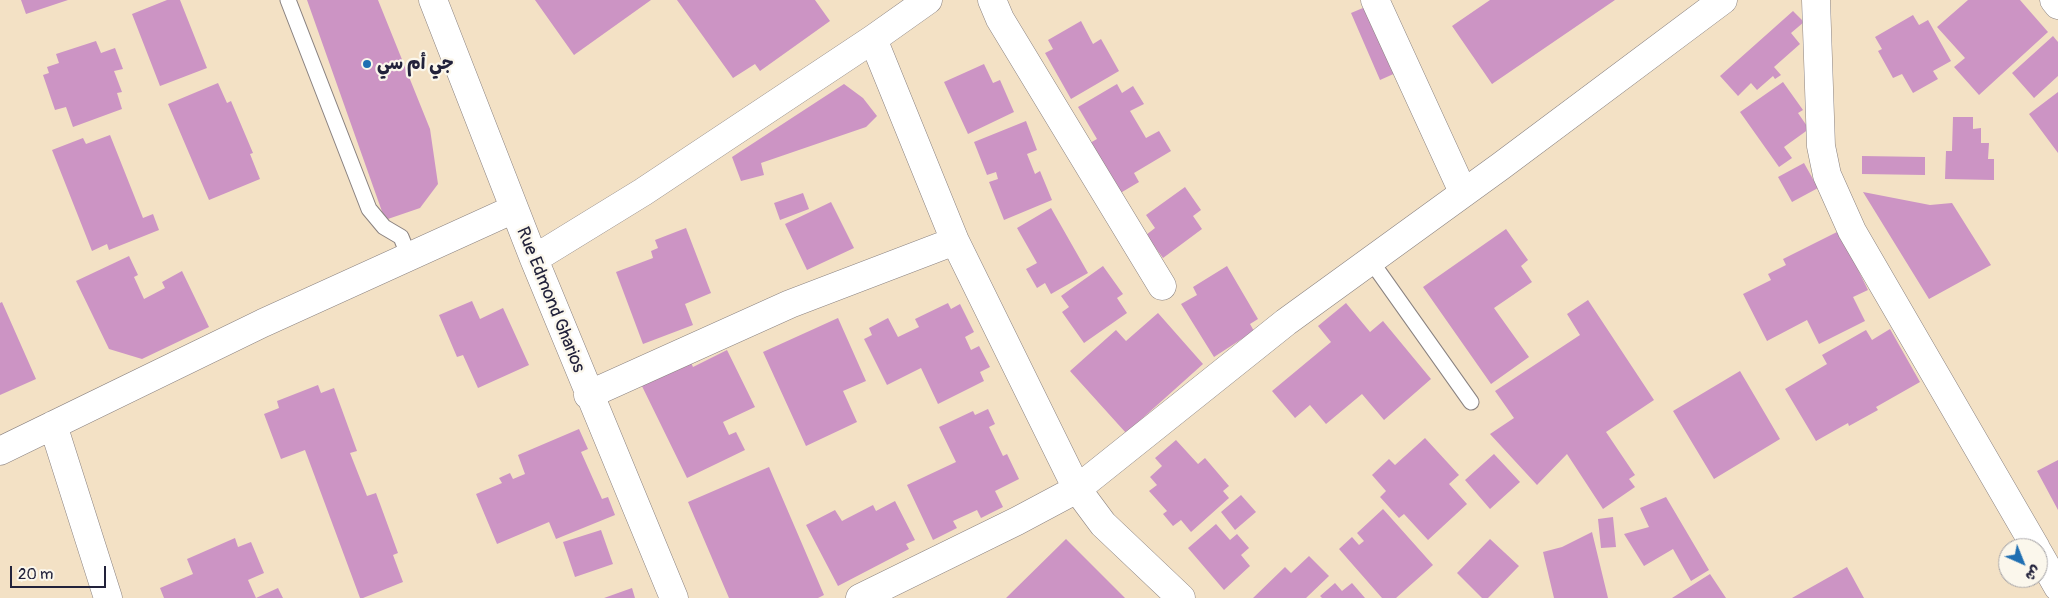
<!DOCTYPE html>
<html>
<head>
<meta charset="utf-8">
<style>
  body { margin:0 }
  #map { position:relative; width:2058px; height:598px; overflow:hidden; background:#f3e1c5; font-family:Pangolin,"Playpen Sans Arabic",sans-serif }
  canvas { display:block }
  .north { position:absolute; left:1998px; top:538px; width:50px; height:50px; box-sizing:border-box; background:#fbf7ec; border:1px solid #a4a2a5; border-radius:50%; rotate:136deg; font-size:14px; font-weight:700; line-height:20px; text-align:center; color:#22223b }
  .north::after { content:''; display:block; margin:auto; width:18px; height:22px; background:#1f6fb2; clip-path:polygon(50% 0,100% 100%,50% 72%,0 100%) }
  .scale { position:absolute; left:10px; top:566px; width:96px; height:22px; box-sizing:border-box; border:2px solid #22223b; border-top:0; padding-left:6px; font-size:15px; line-height:18px; white-space:nowrap; color:#22223b; -webkit-text-stroke:4px #fbf7ec; paint-order:stroke }
</style>
</head>
<body>
<div id="map">
<canvas width="2058" height="598"></canvas>
<div class="north">ش</div>
<div class="scale">20 m</div>
</div>
<script>
const ctx = document.querySelector('canvas').getContext('2d');
ctx.lineJoin = 'round';
function fill(path, color) {
  ctx.fillStyle = color;
  ctx.fill(path, 'evenodd');
}
function toPath(rows) {
  const path = new Path2D();
  for (const r of rows) {
    path.moveTo(r[0], r[1]);
    for (let i = 2; i < r.length; i += 2) path.lineTo(r[i], r[i + 1]);
  }
  return path;
}
function stroke(path, color, width, dash) {
  ctx.strokeStyle = color;
  ctx.lineWidth = width;
  ctx.lineCap = dash ? 'butt' : 'round';
  ctx.setLineDash(dash || []);
  ctx.stroke(path);
}
function write(font, color, halo, rows, align = 'center') {
  ctx.font = font + ' Pangolin,"Playpen Sans Arabic",sans-serif';
  ctx.lineWidth = 4.5;
  ctx.setLineDash([]);
  ctx.textBaseline = 'middle';
  ctx.strokeStyle = halo;
  ctx.fillStyle = color;
  for (const [text, x, y, turn = 0] of rows) {
    ctx.save();
    ctx.translate(x, y);
    ctx.rotate((+turn || 0) * Math.PI / 180);
    ctx.textAlign = isNaN(turn) ? turn : align;
    if (halo) ctx.strokeText(text, 0, 0);
    ctx.fillText(text, 0, 0);
    ctx.restore();
  }
}
fill(toPath([
  [21,0,68,0,26,14],
  [167,0,180,0,207,68,160,86,132,14],
  [307,0,378,0,430,129,438,184,420,208,385,220],
  [535,0,651,0,574,55],
  [677,0,815,0,830,21,760,71,755,64,733,78],
  [1490,0,1615,0,1492,84,1452,26],
  [1968,0,2020,0,2048,32,1979,95,1954,67,1965,58,1937,27],
  [1370,5,1398,72,1380,80,1351,13],
  [1793,11,1804,22,1791,33,1800,44,1774,67,1781,75,1775,79,1773,76,1757,90,1751,83,1738,96,1720,76],
  [1913,15,1919,25,1928,20,1951,61,1933,71,1938,79,1913,93,1902,74,1893,78,1878,51,1882,49,1875,37],
  [1081,21,1093,44,1101,39,1119,71,1071,99,1045,53,1053,49,1048,40],
  [2053,36,2058,42,2058,76,2034,98,2012,73],
  [96,41,101,53,115,48,123,69,114,71,122,92,117,93,122,109,73,127,66,107,55,110,43,75,49,73,47,67,59,63,56,54],
  [984,64,993,83,1000,80,1014,112,968,134,944,82],
  [1783,82,1803,110,1798,113,1809,129,1784,147,1792,158,1779,167,1740,112],
  [218,83,227,103,231,101,253,153,250,154,260,179,209,200,168,104],
  [844,84,863,98,877,116,866,127,761,163,764,175,741,181,732,157],
  [1117,84,1122,93,1133,86,1144,104,1130,111,1146,138,1159,131,1171,151,1134,173,1139,182,1117,195,1088,144,1097,139,1078,107],
  [2058,92,2058,153,2029,114],
  [1953,117,1973,117,1973,129,1981,128,1981,143,1989,143,1988,159,1994,159,1994,180,1945,179,1946,151,1952,151],
  [1026,121,1037,150,1027,154,1035,174,1040,171,1052,200,1004,220,989,182,998,179,996,172,987,175,974,142],
  [110,135,143,218,153,214,159,230,109,250,107,244,92,251,52,150,83,138,86,144],
  [1862,156,1925,157,1925,175,1862,174],
  [1804,163,1818,188,1792,202,1778,177],
  [1185,187,1201,210,1193,216,1202,229,1163,258,1146,235,1155,228,1146,215],
  [1863,192,1930,205,1952,203,1991,265,1929,299],
  [803,193,809,209,780,220,774,203],
  [831,202,854,248,807,270,785,224],
  [1051,208,1088,273,1051,294,1045,283,1037,288,1026,269,1037,263,1017,228],
  [686,228,711,293,685,304,693,325,643,344,616,272,653,258,651,251,658,248,655,240],
  [1506,229,1528,260,1521,266,1532,282,1494,308,1529,357,1491,384,1423,287],
  [1839,231,1868,290,1853,297,1865,321,1819,344,1807,320,1767,341,1743,294,1771,280,1768,274,1786,265,1783,259],
  [129,256,138,275,134,277,144,299,165,288,162,282,182,271,209,327,142,359,109,349,76,281],
  [1103,266,1123,294,1117,298,1127,313,1084,343,1062,312,1069,307,1061,296],
  [1227,266,1258,319,1250,324,1254,331,1214,357,1181,304,1197,295,1193,287],
  [1588,300,1654,400,1606,432,1635,475,1629,479,1635,487,1603,509,1567,454,1537,485,1490,434,1514,418,1495,391,1580,335,1567,314],
  [472,301,480,319,503,308,529,365,478,388,463,355,457,357,439,315],
  [2,302,36,379,0,395,0,303],
  [948,303,951,309,960,304,974,332,965,337,971,350,979,346,990,367,980,372,984,381,938,404,921,368,887,385,864,339,872,335,869,328,888,318,898,337,919,327,915,319],
  [1346,303,1370,332,1383,321,1431,379,1384,420,1362,394,1326,424,1310,405,1295,418,1272,391,1331,342,1318,326],
  [1158,313,1203,364,1126,433,1070,371,1116,330,1126,341],
  [838,318,866,381,843,391,857,422,806,446,763,352],
  [1890,329,1920,382,1876,407,1878,410,1849,426,1848,423,1816,441,1785,389,1827,364,1822,355,1866,330,1872,340],
  [727,350,755,407,723,422,729,435,736,432,745,450,687,478,638,378,687,354,693,367],
  [1740,371,1780,439,1714,479,1673,411],
  [318,385,321,393,334,388,357,451,350,453,367,496,376,493,398,553,393,555,403,582,363,598,360,598,305,450,281,459,264,414,279,408,277,401],
  [988,409,995,424,989,427,1003,456,1007,454,1019,479,995,491,1003,507,981,518,977,510,953,521,957,528,933,540,907,485,956,462,939,427,973,411,975,415],
  [579,429,588,449,581,452,602,499,608,497,615,515,556,539,549,522,497,544,476,494,502,483,499,478,510,473,513,479,525,474,518,455],
  [1425,438,1459,475,1449,484,1467,504,1428,540,1404,514,1399,518,1380,497,1386,491,1372,475,1389,459,1395,465],
  [1176,440,1198,464,1205,458,1229,486,1223,491,1229,498,1191,532,1181,520,1173,526,1163,514,1167,511,1149,491,1157,485,1150,477,1162,466,1155,458],
  [1494,454,1520,482,1490,509,1465,480],
  [2058,460,2058,510,2037,471],
  [769,467,824,595,818,598,729,598,688,502],
  [1241,495,1256,512,1235,530,1221,512],
  [1666,497,1709,570,1691,581,1673,549,1644,566,1624,534,1649,527,1640,508],
  [895,501,915,540,906,544,909,549,838,586,806,525,835,510,842,521,873,505,876,511],
  [1383,509,1433,565,1396,598,1382,598,1339,549,1352,537,1359,545,1364,541,1357,533],
  [1613,517,1616,547,1601,548,1598,519],
  [1216,524,1230,540,1237,534,1249,548,1241,555,1250,566,1224,590,1188,548],
  [601,530,613,564,575,577,563,542],
  [1592,532,1608,598,1554,598,1543,552,1562,547],
  [235,538,238,547,251,542,264,573,248,580,256,598,164,598,160,588,193,574,187,559],
  [1066,539,1125,598,1006,598],
  [1490,539,1519,566,1488,598,1482,598,1457,573],
  [1309,556,1329,576,1306,598,1253,598,1285,567,1291,573],
  [1847,567,1864,598,1792,598],
  [1710,574,1726,598,1672,598],
  [1335,583,1342,591,1352,583,1365,598,1322,598,1320,596],
  [278,588,283,598,256,598],
  [632,588,635,598,604,598]
]), '#cc94c4');
const lane = toPath([
  [288,0,369,209,384,227,401,237,409,257],
  [1371,261,1471,402]
]);
const street = toPath([
  [433,0,534,259,674,598],
  [928,0,873,39,955,241,1077,489,1103,524,1181,598],
  [992,0,1000,19,1162,286],
  [1375,0,1463,192],
  [1816,0,1821,146,1827,175,1852,231,2036,548],
  [2054,0,2058,5],
  [534,259,643,192,873,39],
  [588,395,790,304,955,241],
  [53,425,108,598],
  [0,451,263,323,514,209],
  [2038,552,2058,587],
  [860,598,1017,521,1077,489,1286,322,1501,166,1723,0]
]);
stroke(lane, '#8a8280', 17);
stroke(street, '#8a8280', 29);
stroke(lane, '#fff', 15);
stroke(street, '#fff', 28);
for (const [x, y, r, color] of [
  [367,64,5,"#1f6fb2"]
]) {
  const dot = new Path2D();
  dot.arc(x, y, r, 0, 2 * Math.PI);
  ctx.fillStyle = color;
  ctx.fill(dot);
  stroke(dot, '#fbf7ec', 2);
}
write('bold 18px', '#22223b', '#fbf7ec', [
  ["جي أم سي",377,64]
], 'left');
write('18px', '#22223b', '#fbf7ec', [
  ["Rue Edmond Gharios",550,300,68]
]);
</script>
</body>
</html>
